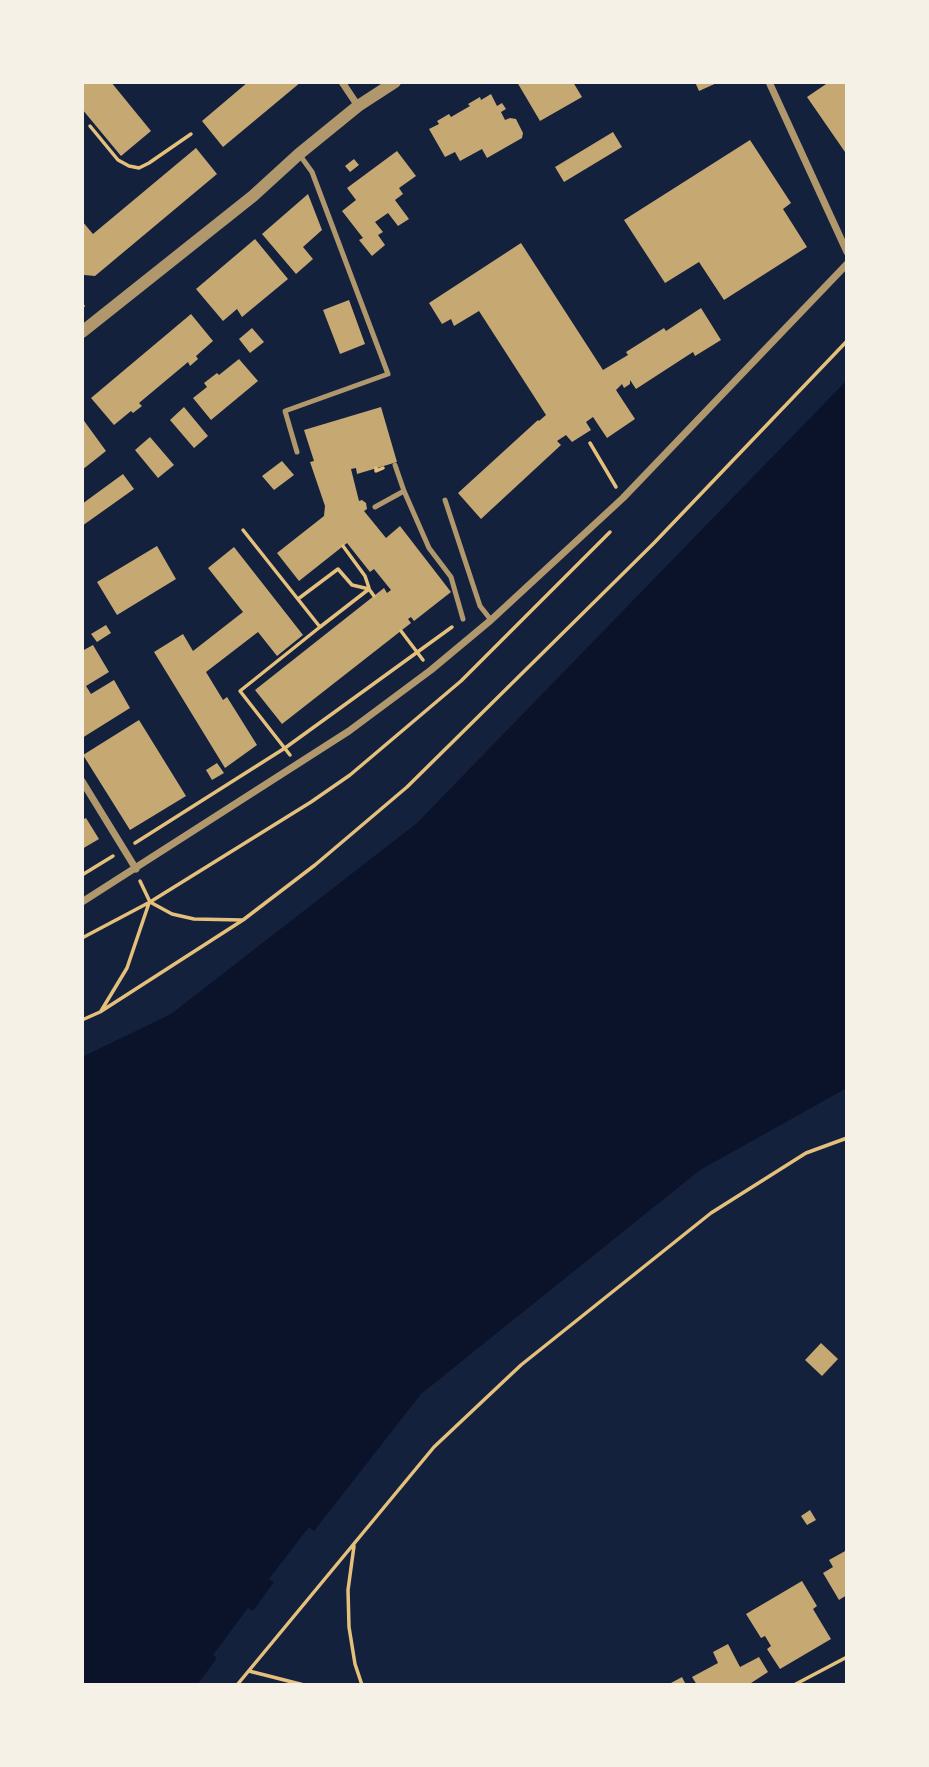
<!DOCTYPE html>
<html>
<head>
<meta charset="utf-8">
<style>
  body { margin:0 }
  #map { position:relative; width:929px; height:1767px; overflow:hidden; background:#14213d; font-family:"Sofia Sans Condensed",sans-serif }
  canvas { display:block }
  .frame { position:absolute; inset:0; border:84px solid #f6f1e7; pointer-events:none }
</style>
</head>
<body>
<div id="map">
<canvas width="929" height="1767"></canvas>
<div class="frame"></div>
</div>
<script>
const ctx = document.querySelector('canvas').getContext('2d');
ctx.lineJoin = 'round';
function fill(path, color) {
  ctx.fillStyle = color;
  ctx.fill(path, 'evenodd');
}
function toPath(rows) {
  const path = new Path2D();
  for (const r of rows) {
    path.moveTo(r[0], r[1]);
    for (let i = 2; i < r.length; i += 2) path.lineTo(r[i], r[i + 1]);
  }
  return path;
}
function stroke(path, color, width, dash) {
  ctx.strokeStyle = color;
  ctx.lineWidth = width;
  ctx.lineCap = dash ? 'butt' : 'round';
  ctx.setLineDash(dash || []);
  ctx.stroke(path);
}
fill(toPath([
  [847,380,847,1088,700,1170,421,1394,314,1531,309,1527,269,1579,274,1582,253,1611,248,1608,213,1655,217,1658,197,1685,82,1685,82,1057,171,1014,417,823]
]), '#0b132b');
fill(toPath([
  [82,82,111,82,151,131,121,156,82,109],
  [248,82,301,82,223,147,202,121],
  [517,82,573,82,582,97,540,121],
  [695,82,719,82,699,91],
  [829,82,847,82,847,151,845,152,807,97],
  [491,94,497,106,502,103,506,109,501,112,505,120,510,118,516,119,523,133,522,138,487,158,482,149,460,161,455,152,445,157,429,129,439,124,437,121,449,114,451,117,470,106,468,104,480,97,481,100],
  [613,132,622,147,564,182,555,167],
  [750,140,791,203,783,209,807,247,724,300,699,262,665,283,624,220],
  [196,148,217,174,95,276,84,275,82,221,93,234],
  [397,151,416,176,399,188,403,194,395,200,409,219,398,226,388,213,375,222,383,232,378,235,385,245,372,256,359,240,363,238,342,211,356,200,347,188],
  [354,159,359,165,350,172,345,166],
  [308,194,322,230,303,247,313,259,296,274,262,234],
  [255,239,288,279,242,317,237,309,223,321,196,289],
  [521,243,603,370,628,355,626,352,664,328,666,331,701,308,721,340,695,356,693,352,636,389,630,380,630,384,624,388,622,384,616,390,635,419,607,438,593,417,586,422,591,430,572,442,566,435,557,441,561,445,481,519,458,493,538,420,539,421,546,415,479,311,454,326,451,319,442,324,429,303],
  [349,300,365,344,340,354,323,310],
  [191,314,213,341,196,356,198,359,190,366,188,362,139,403,142,406,133,413,131,411,114,425,91,398],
  [252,328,264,342,250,353,239,339],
  [239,359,258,381,211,420,193,398,207,387,204,383,217,373,219,375],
  [184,407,208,436,194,448,170,420],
  [381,407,397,462,357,474,356,468,351,469,359,501,362,500,366,503,367,509,364,511,386,538,400,526,451,592,414,621,411,617,408,619,411,623,282,724,255,690,384,588,387,593,391,590,374,569,370,572,347,543,299,581,277,553,324,516,325,506,310,462,314,461,304,430],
  [82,418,106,451,82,470],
  [150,437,174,465,158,478,135,450],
  [282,461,294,475,274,490,262,476],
  [123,474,134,489,82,526,82,504],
  [157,546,176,579,117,615,97,582],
  [234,547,303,635,277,656,258,632,206,672,223,700,227,697,257,745,225,768,154,652,183,634,193,651,243,612,208,568],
  [106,625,111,633,97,642,91,634],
  [93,645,109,672,86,686,91,694,114,680,130,708,82,738,82,651],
  [139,720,186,796,130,830,83,755],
  [217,763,224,773,212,780,206,770],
  [86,818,99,839,82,849,82,820],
  [821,1343,838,1359,822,1376,805,1360],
  [810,1510,816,1520,807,1525,801,1516],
  [847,1550,847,1595,839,1600,823,1573,833,1567,829,1560],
  [802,1581,817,1606,813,1609,831,1639,780,1669,767,1649,771,1646,765,1636,761,1638,746,1614],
  [728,1644,740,1667,759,1657,768,1672,748,1685,697,1685,692,1677,718,1663,713,1652],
  [682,1677,686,1685,672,1685,671,1683]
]), '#c6a872');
stroke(toPath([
  [90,126,118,160,129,166,139,168,149,163,191,134],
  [82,305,83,306],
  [590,443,616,487],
  [376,468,376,471,383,468],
  [243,530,320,627,240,691,290,755],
  [343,546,365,576,369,588],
  [298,599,338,569,352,585,369,589],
  [320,627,369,589,374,596],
  [401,631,423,660],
  [135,843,285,748,452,627],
  [82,875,113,856],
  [140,881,150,902,172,914,194,919,242,920],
  [82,938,150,902,311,802,350,775,461,681,610,532],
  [101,1011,127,968,149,903],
  [82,1020,100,1012,243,920,315,865,407,787,654,543,847,341],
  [354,1546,348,1590,349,1627,355,1664,362,1685],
  [249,1671,304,1685],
  [237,1685,434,1447,521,1365,711,1213,806,1153,847,1138],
  [794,1685,847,1657]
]), '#e5c07b', 3.5);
stroke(toPath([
  [297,452,285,411,388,374,312,172,299,154],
  [395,465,404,491,429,548,451,577,463,619],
  [445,500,480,606,491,620],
  [375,507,404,491]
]), '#b1986c', 5);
stroke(toPath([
  [342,82,358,106],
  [769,82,847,252],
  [82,781,136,869],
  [82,902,349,731,431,670,491,620,623,498,847,264]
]), '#b1986c', 7);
stroke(toPath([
  [82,332,253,196,299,154,358,106,395,82]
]), '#b1986c', 12);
</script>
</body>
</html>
